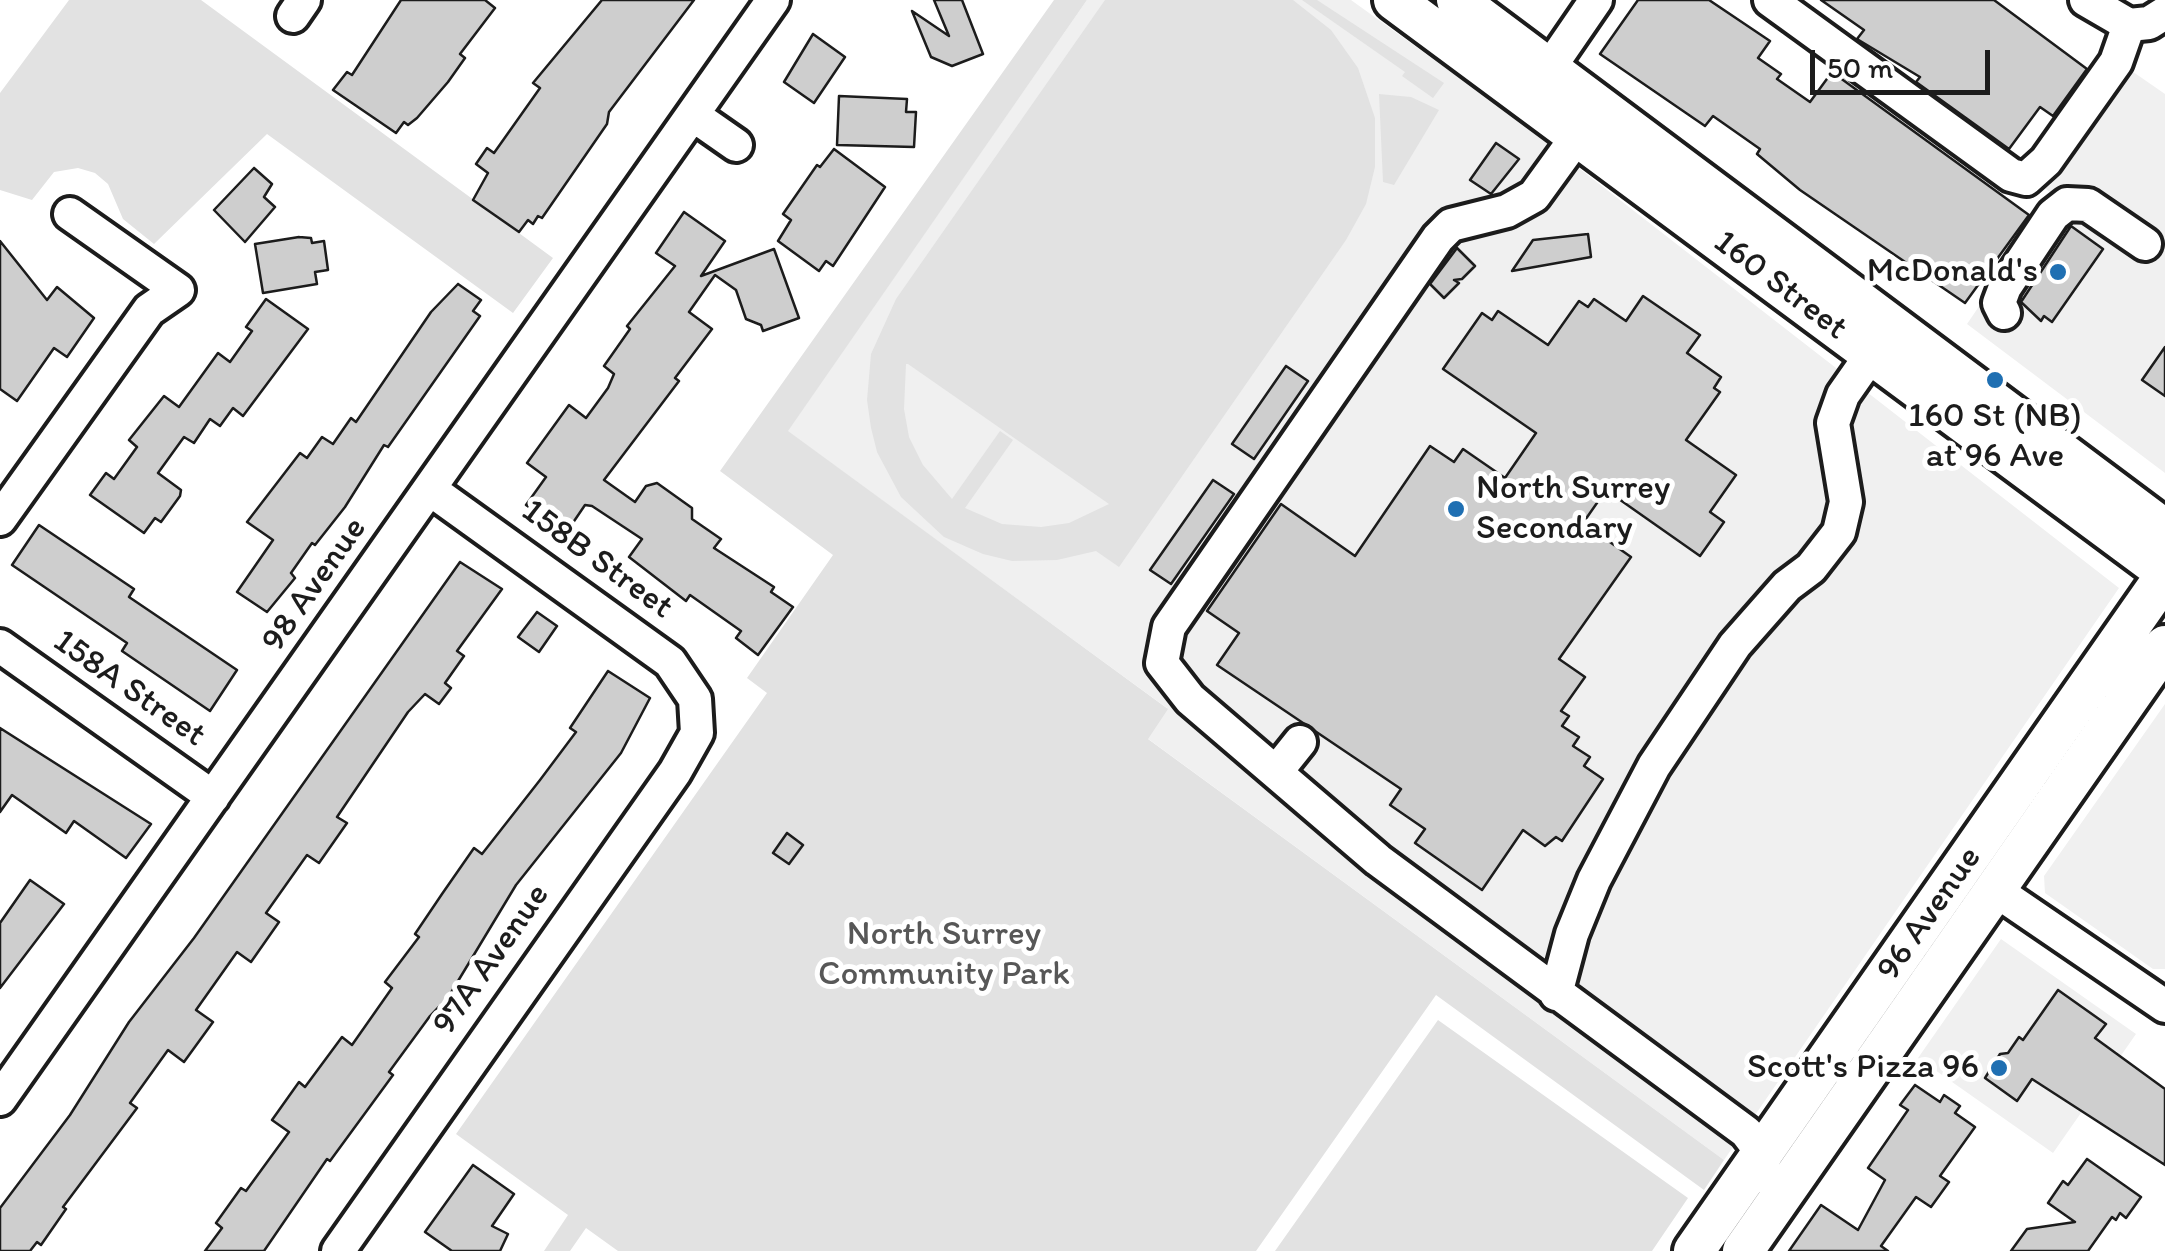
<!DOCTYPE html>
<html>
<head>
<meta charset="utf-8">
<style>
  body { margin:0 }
  #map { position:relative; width:2165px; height:1251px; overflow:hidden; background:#fff; font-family:Itim,sans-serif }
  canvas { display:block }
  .scale { position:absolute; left:1810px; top:50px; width:180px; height:45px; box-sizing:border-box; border:5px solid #1c1c1c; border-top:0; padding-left:12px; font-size:30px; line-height:35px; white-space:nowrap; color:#1c1c1c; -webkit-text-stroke:8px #fff; paint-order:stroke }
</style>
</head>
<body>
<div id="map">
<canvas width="2165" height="1251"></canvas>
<div class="scale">50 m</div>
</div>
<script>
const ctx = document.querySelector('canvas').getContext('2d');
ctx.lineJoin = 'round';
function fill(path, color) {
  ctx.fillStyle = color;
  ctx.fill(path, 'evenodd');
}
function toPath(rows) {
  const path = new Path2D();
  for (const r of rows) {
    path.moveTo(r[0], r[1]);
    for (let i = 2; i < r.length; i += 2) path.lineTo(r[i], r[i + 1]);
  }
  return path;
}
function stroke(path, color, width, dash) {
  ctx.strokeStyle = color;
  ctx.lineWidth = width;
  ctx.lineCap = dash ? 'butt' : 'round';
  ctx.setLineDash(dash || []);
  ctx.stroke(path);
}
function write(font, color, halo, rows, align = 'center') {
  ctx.font = font + ' Itim,sans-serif';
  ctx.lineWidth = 10;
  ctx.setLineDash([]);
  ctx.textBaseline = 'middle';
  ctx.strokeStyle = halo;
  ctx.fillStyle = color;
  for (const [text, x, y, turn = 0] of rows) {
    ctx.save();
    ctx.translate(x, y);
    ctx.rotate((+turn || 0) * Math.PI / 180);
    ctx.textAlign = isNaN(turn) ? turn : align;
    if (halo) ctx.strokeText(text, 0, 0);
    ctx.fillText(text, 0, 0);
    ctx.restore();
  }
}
fill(toPath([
  [1087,0,1351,0,1508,113,2119,588,1724,1160,1147,738,1167,708,787,431],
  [2126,67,2165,94,2165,473,1967,324,2054,196,2037,181],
  [2165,704,2165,969,2153,969,2045,893,2044,876],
  [2001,939,2136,1034,2053,1153,1918,1058]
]), '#f0f0f0');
fill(toPath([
  [69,0,201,0,553,258,513,313,267,134,154,244,123,219,108,184,95,173,78,168,54,172,32,200,0,190,0,93],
  [1054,0,1087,0,788,431,1168,709,1148,739,1724,1160,1704,1190,1436,995,1256,1251,618,1251,586,1228,570,1251,544,1251,568,1215,456,1134,767,693,747,678,833,555,720,471],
  [1105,0,1293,0,1331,30,1358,68,1375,118,1375,167,1366,204,1346,240,1119,567,1096,551,1057,560,1012,561,983,554,944,537,901,497,877,452,871,428,867,400,871,354,896,299],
  [906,364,908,364,1109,504,1069,523,1041,527,1002,524,965,508,1013,440,1000,431,952,499,923,465,909,437,904,409],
  [1302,0,1317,0,1444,83,1433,98,1402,76,1405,72],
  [1379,94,1411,97,1439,110,1394,185,1383,182],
  [1438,1020,1688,1198,1652,1251,1275,1251]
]), '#e2e2e2');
const building = toPath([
  [401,0,485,0,495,8,460,54,465,58,448,82,417,118,408,125,404,122,396,133,333,90,347,72,352,75,401,0],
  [602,0,694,0,609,112,607,124,542,218,538,216,533,224,528,220,519,232,473,200,488,173,476,164,487,148,494,153,540,88,533,83,602,0],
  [934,0,962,0,983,54,952,66,931,57,912,11,949,36,934,0],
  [1638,0,1709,0,1770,41,1758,58,1781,74,1777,79,1810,102,1832,72,2029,215,1965,303,1800,190,1757,154,1760,149,1713,116,1705,126,1600,54,1638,0],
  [1821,0,1994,0,2087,69,2053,116,2040,107,2009,149,1916,82,1920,77,1857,39,1864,30,1821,0],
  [813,34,845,57,814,103,784,82,813,34],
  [839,96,907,99,906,112,916,112,914,147,837,145,839,96],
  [1496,143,1519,159,1491,194,1470,180,1496,143],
  [834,149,885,187,833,266,826,261,819,271,778,241,791,220,783,214,817,165,820,167,834,149],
  [254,168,272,184,264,197,275,207,245,242,214,210,254,168],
  [684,212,725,241,701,276,774,249,799,318,763,331,761,325,746,319,736,290,715,275,689,312,712,329,675,378,679,381,604,480,635,502,646,486,657,483,692,508,692,519,721,539,714,548,774,587,771,592,793,607,758,655,736,638,741,631,690,595,686,601,629,557,642,539,592,506,585,505,566,533,526,505,546,477,527,463,569,405,586,418,608,388,614,374,604,366,630,329,627,326,675,266,656,253,684,212],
  [2071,226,2103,249,2052,322,2044,316,2041,321,2021,302,2071,226],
  [1588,234,1591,257,1512,271,1533,240,1588,234],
  [299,237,311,238,312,243,324,241,328,270,315,272,317,284,263,293,255,244,299,237],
  [0,241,47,300,57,287,94,318,67,357,54,348,17,401,0,389,0,241],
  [1457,248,1475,266,1462,279,1454,280,1459,283,1444,298,1430,284,1457,248],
  [458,284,481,300,473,311,480,316,388,447,384,445,345,507,315,545,312,543,291,573,295,578,267,612,237,592,273,540,247,522,300,453,307,458,322,437,333,444,351,418,356,422,431,312,458,284],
  [1643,296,1700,335,1687,353,1721,377,1714,388,1720,392,1686,440,1736,475,1710,512,1724,522,1700,556,1606,490,1583,523,1631,557,1559,659,1585,677,1561,711,1569,716,1562,726,1579,737,1573,746,1590,757,1584,766,1603,779,1562,841,1556,837,1545,846,1523,830,1482,890,1415,843,1425,829,1390,805,1401,789,1217,665,1239,633,1207,611,1281,504,1355,556,1430,446,1454,462,1463,449,1505,478,1536,433,1443,369,1482,313,1492,320,1498,311,1548,345,1579,301,1588,307,1594,299,1626,321,1643,296],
  [266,299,308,329,243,416,233,408,220,426,210,419,194,443,184,437,158,473,181,490,180,496,161,522,155,518,144,533,90,495,106,473,114,479,137,447,129,440,164,396,179,407,218,353,230,362,252,331,246,327,266,299],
  [2165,347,2165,396,2142,380,2165,347],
  [1286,366,1308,381,1254,459,1232,444,1286,366],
  [1213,480,1234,494,1171,584,1150,570,1213,480],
  [39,525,134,589,129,597,237,670,210,711,122,651,127,643,12,565,39,525],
  [460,562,502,589,457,651,464,656,445,683,451,688,439,704,425,694,408,712,337,817,347,823,319,863,307,855,266,913,279,922,251,962,237,952,196,1010,213,1022,184,1062,168,1050,130,1103,137,1108,63,1207,66,1209,41,1245,37,1242,30,1251,0,1251,0,1208,70,1115,129,1022,194,938,460,562],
  [537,612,557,626,539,652,518,637,537,612],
  [608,671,650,698,621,753,516,885,449,996,430,1016,389,1072,393,1075,330,1161,327,1159,264,1251,205,1251,222,1228,216,1223,241,1188,246,1191,289,1132,272,1120,299,1082,305,1087,342,1037,352,1045,392,988,385,982,419,937,415,934,442,894,474,848,482,854,540,780,576,732,570,728,608,671],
  [0,728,151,824,126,858,74,821,66,833,12,795,0,812,0,728],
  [787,833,803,845,789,864,773,853,787,833],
  [30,880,64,904,0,988,0,923,30,880],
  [2058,990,2106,1024,2095,1038,2165,1089,2165,1165,2032,1079,2017,1101,1985,1078,2000,1054,2008,1053,2019,1037,2023,1040,2058,990],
  [1915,1085,1940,1102,1944,1095,1960,1106,1955,1113,1975,1127,1940,1176,1949,1182,1931,1207,1916,1197,1881,1246,1888,1251,1789,1251,1821,1205,1858,1230,1885,1180,1868,1168,1908,1110,1900,1105,1915,1085],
  [2087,1159,2141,1197,2126,1218,2120,1213,2116,1220,2112,1217,2088,1251,2011,1251,2027,1229,2075,1222,2048,1203,2063,1181,2068,1185,2087,1159],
  [473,1165,514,1194,492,1226,508,1234,500,1251,452,1251,425,1232,473,1165]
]);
fill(building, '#cecece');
stroke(building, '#1c1c1c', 2.5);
const minor = toPath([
  [1770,0,2011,175,2026,179,2046,161,2116,62,2129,25],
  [2086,0,2129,25,2149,23,2165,13],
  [293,16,304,0],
  [1550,67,1596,0],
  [693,115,736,145],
  [1579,134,1534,196,1507,211,1451,225,1438,238,1169,627,1162,663,1190,699,1378,860,1746,1132,1762,1153,1765,1177],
  [2004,313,1999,303,2005,287,2053,215,2067,204,2088,205,2145,244],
  [0,519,149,310,178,290,70,214],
  [0,646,213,797],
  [1276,772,1300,742],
  [1995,890,2165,1006],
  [1556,994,1572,934,1594,880,1654,766,1735,645,1787,586,1811,568,1839,532,1846,502,1833,423,1843,395,1871,355],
  [0,1099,773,0],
  [338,1251,675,772,697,733,695,699,670,662,431,490]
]);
const major = toPath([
  [1394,0,2165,572],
  [1457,0,2165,530],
  [1694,1251,2165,576],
  [1743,1251,2165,646]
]);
stroke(minor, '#1c1c1c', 40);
stroke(major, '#1c1c1c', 48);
stroke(minor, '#fff', 32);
stroke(major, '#fff', 40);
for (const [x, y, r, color] of [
  [2058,272,10,"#1f6fb2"],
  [1995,380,10,"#1f6fb2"],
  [1456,509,10,"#1f6fb2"],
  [1999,1068,10,"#1f6fb2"]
]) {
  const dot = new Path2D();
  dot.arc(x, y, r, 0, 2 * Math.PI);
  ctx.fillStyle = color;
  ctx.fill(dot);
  stroke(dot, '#fff', 4);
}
write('35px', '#1c1c1c', '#fff', [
  ["McDonald's",2038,272],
  ["160 St (NB)",1995,417,"center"],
  ["at 96 Ave",1995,457,"center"],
  ["North Surrey",1476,489,"left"],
  ["Secondary",1476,529,"left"],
  ["Scott's Pizza 96",1979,1068]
], 'right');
write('35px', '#1c1c1c', '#fff', [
  ["160 Street",1780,286,37],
  ["158B Street",597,560,36],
  ["98 Avenue",315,585,-55],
  ["158A Street",129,689,35],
  ["96 Avenue",1930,914,-55],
  ["97A Avenue",492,960,-55]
]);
write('35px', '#575757', '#fff', [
  ["North Surrey",944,935],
  ["Community Park",944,975]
]);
</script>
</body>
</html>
